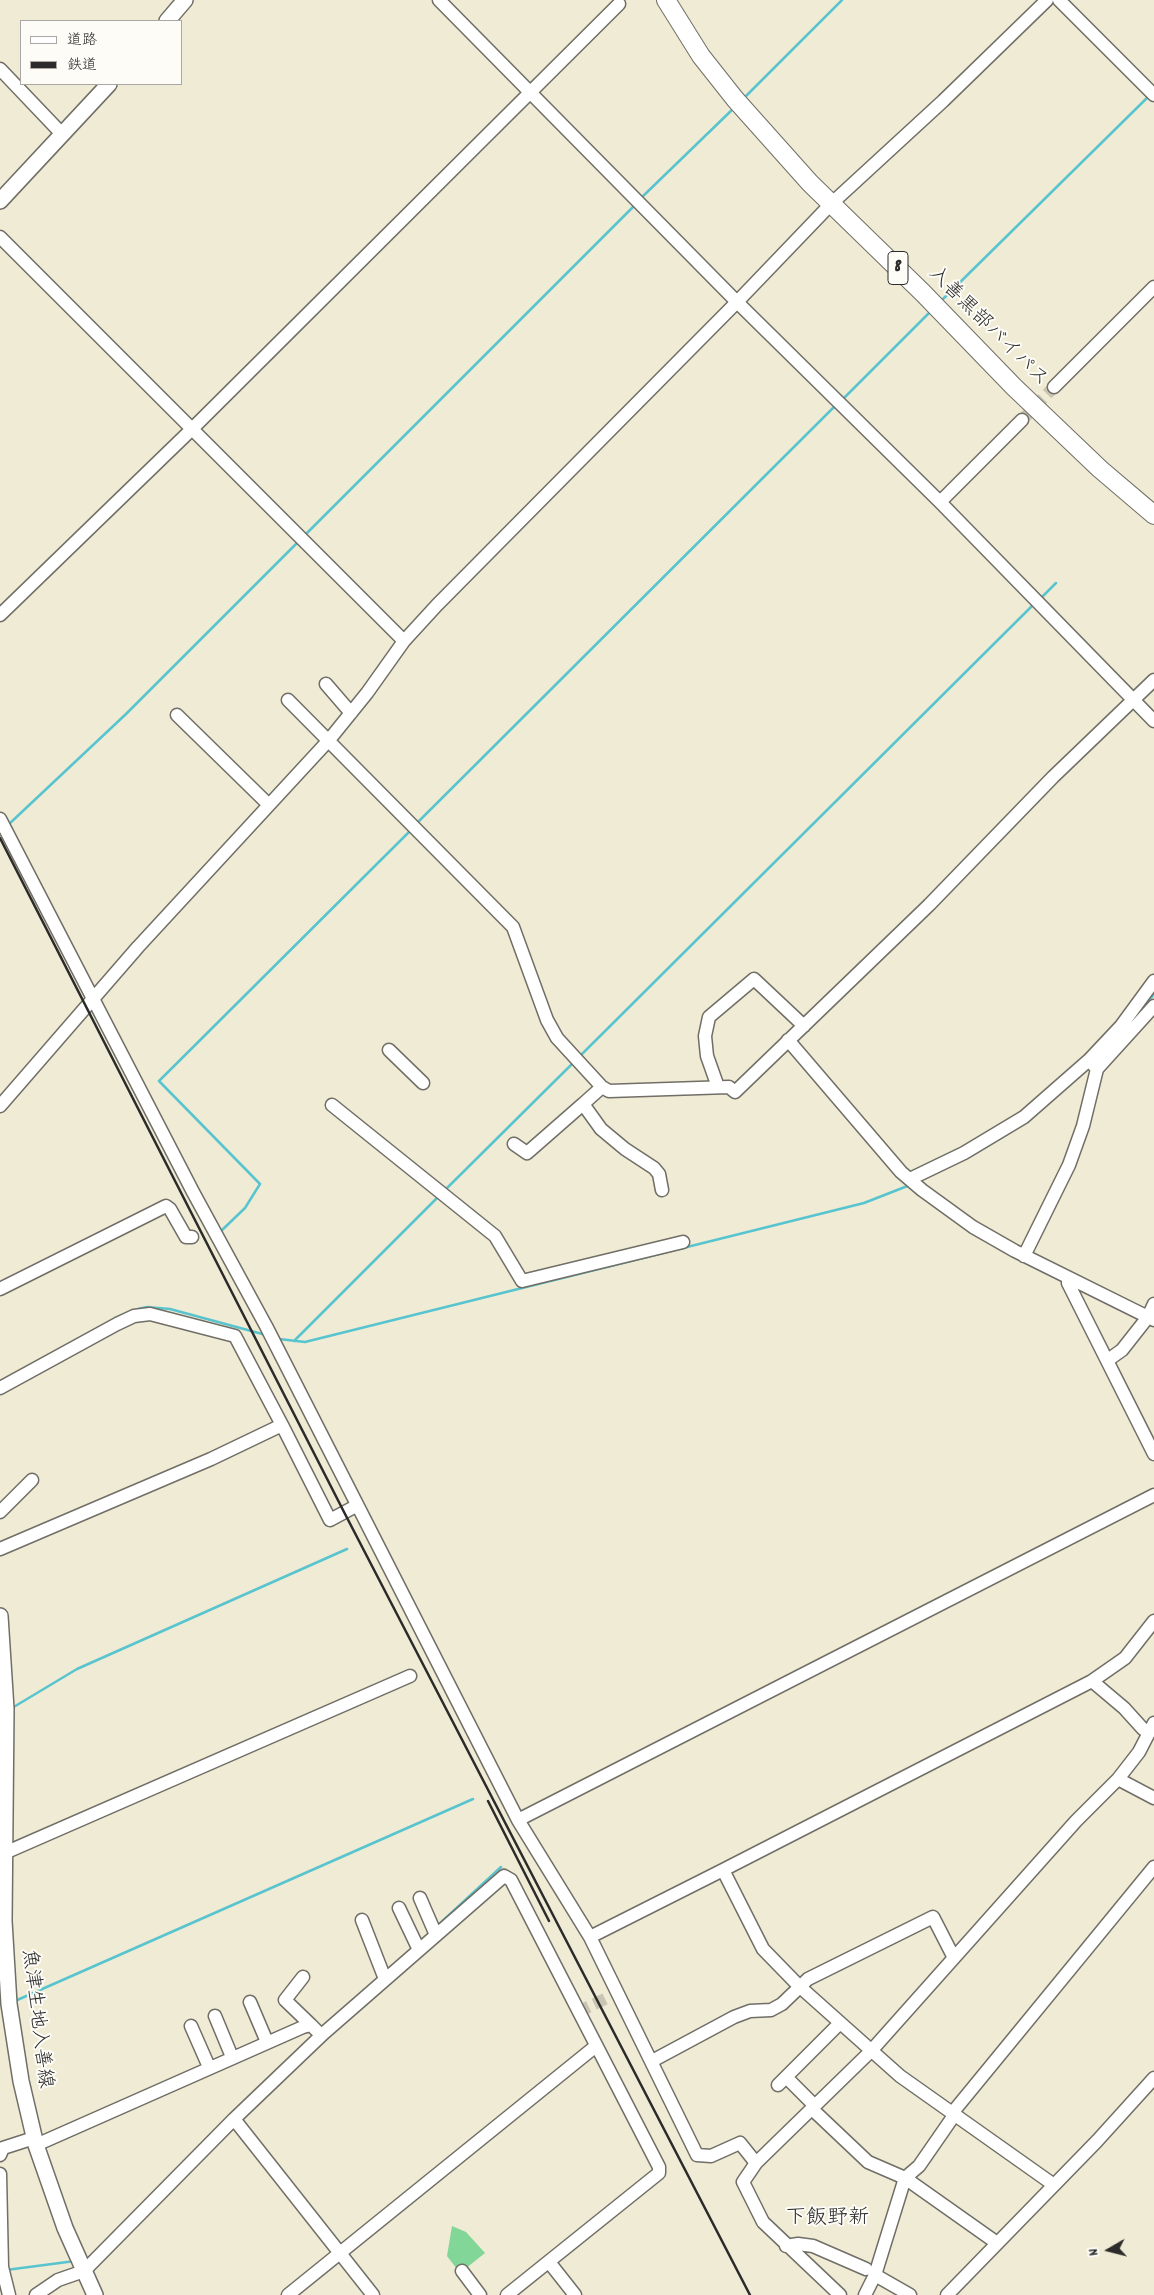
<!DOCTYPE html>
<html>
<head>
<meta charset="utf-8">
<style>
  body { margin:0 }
  #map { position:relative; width:1154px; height:2295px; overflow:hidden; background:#f0ebd4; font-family:Dekko,"Klee One",sans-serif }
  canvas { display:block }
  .legend { position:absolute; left:20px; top:20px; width:162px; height:65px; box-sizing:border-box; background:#fdfcf7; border:1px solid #a9a8a5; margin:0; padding:6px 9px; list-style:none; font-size:15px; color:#2b2b2b }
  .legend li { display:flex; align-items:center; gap:10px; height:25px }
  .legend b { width:25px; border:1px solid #a9a8a5 }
  .north { position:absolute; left:1084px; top:2225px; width:50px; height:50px; -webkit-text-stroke:4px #fdfcf7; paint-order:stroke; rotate:262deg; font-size:14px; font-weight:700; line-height:20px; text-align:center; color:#2b2b2b }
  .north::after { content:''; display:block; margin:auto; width:18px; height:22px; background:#2b2b2b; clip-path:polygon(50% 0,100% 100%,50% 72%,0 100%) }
</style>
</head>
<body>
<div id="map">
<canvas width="1154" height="2295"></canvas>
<ul class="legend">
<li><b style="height:6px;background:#fff"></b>道路</li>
<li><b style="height:6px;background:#2b2b2b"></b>鉄道</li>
</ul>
<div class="north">N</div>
</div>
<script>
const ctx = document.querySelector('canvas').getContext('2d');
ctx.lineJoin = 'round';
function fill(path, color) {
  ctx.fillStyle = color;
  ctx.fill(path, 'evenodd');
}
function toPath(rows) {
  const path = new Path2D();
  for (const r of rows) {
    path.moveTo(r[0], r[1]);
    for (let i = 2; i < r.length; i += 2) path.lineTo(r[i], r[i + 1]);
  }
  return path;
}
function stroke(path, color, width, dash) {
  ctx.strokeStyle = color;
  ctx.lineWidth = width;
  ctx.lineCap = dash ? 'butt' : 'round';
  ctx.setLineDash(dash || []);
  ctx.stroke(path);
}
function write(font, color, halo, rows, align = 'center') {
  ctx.font = font + ' Dekko,"Klee One",sans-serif';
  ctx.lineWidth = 4;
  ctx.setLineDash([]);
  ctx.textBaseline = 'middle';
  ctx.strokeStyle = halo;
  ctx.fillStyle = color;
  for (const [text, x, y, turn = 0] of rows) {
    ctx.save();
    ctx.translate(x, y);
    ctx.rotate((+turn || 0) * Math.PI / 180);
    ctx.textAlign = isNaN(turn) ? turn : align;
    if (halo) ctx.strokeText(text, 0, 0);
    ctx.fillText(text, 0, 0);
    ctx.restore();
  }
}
fill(toPath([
  [452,2226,466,2232,485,2253,460,2273,447,2256]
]), '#81d698');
stroke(toPath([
  [744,98,842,0],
  [640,199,735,107],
  [941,301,1149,96],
  [842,400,932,310],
  [305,535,635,205],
  [1041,598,1056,583],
  [417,823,836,405],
  [8,825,126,714,299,541],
  [1143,1009,1154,994],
  [580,1056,1035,603],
  [971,1156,1009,1133],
  [445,1190,574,1062],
  [220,1232,245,1208,260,1184,159,1081,412,829],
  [138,1309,147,1307,170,1309,266,1335],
  [115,1318,132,1311],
  [279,1339,305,1342,864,1203,910,1185],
  [294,1341,439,1196],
  [12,1708,77,1669,347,1549],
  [436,1927,501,1867],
  [15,2001,473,1799],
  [6,2270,75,2261]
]), '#57c4cf', 2.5);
stroke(toPath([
  [1022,420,1054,387],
  [578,2012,609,1997]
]), '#c9c5b2', 12, [12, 6]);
const minor = toPath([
  [439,0,737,302,940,502,1154,721],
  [1059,0,1154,95],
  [0,69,62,134],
  [0,237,404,641],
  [1054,387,1154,287],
  [940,502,1022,420],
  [0,615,191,430,619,4],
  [326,684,351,713],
  [288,700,513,927,547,1020,557,1038,602,1087,609,1091,729,1087,735,1092,929,905,1053,777,1154,680],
  [177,715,269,805],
  [0,819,193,1192,266,1326,518,1820,590,1937,697,2155,711,2156,740,2143,756,2163],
  [1154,981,1121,1026,1089,1060,1097,1069,1154,1006],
  [788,1040,901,1172,922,1190,973,1227,1015,1251,1154,1320],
  [389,1050,423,1083],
  [602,1087,583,1104,601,1129,625,1149,654,1168,659,1174,662,1190],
  [718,1087,707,1056,705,1036,709,1017,754,979,804,1026],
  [332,1105,495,1236,522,1281,683,1242],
  [0,1106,138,947,329,740,367,693,404,641,437,605,737,302,831,204,943,101,1047,0],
  [514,1144,527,1153,583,1104],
  [910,1179,964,1153,1024,1117,1089,1060],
  [1024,1256,1069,1165,1083,1126,1097,1069],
  [1068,1278,1068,1283,1154,1454],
  [0,1289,166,1206,170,1209,186,1237,192,1237],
  [1108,1360,1122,1350,1148,1317,1154,1304],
  [0,1388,117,1324,134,1316,150,1314,235,1336,282,1425,211,1459,0,1549],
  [282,1425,330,1520,356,1506],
  [0,1512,32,1480],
  [1092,1681,1125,1658,1154,1621],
  [1118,1779,1154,1798],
  [518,1820,1154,1495],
  [0,1855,410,1676],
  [723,1870,1092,1681,1124,1708,1143,1729,1150,1732],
  [420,1898,436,1935],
  [399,1908,419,1950],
  [362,1920,385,1979],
  [590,1937,723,1870,763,1949,799,1986,900,2076,1054,2185],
  [303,1977,285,2000,311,2025],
  [250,2002,267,2042],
  [215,2016,232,2057],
  [191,2026,209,2067],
  [652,2061,734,2017,750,2011,771,2010,782,2004,808,1979,933,1917,954,1958],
  [786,2077,815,2106],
  [778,2085,840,2023],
  [812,2109,868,2162,905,2178,997,2243],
  [953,2112,1154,1867],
  [234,2119,373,2295],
  [36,2145,303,2027,311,2025,321,2035],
  [0,2155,3,2148,34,2138],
  [0,2174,2,2267,9,2295],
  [786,2246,798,2244,813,2246,866,2269],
  [549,2262,575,2295],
  [462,2271,480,2295],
  [875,2275,910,2295],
  [36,2295,58,2280,84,2271,234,2119,324,2033,504,1876,511,1880,659,2167,659,2173,507,2295],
  [288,2295,596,2046],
  [840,2295,763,2222,743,2182,756,2163,871,2051,1076,1821,1118,1779,1139,1752,1154,1723],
  [865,2295,875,2275,905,2178,919,2166,955,2114],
  [947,2295,1097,2141,1154,2078]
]);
const major = toPath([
  [167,21,185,0],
  [0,201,109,84],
  [0,1616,6,1709,4,1921,9,2004,21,2081,36,2145,65,2228,95,2295]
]);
const highway = toPath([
  [666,0,701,56,735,99,810,183,923,293,1014,387,1100,469,1154,515]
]);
stroke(minor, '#706e66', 15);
stroke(major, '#706e66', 18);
stroke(highway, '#706e66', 20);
stroke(minor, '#fff', 12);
stroke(major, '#fff', 15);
stroke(highway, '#fff', 18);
stroke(toPath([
  [0,838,344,1512,750,2295],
  [488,1801,549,1921]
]), '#2b2b2b', 2.5);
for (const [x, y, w] of [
  [898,268,20]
]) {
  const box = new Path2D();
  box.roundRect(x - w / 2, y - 16.5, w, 33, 4);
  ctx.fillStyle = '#fdfcf7';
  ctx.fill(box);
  stroke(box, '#2b2b2b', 1);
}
write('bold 19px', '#2b2b2b', null, [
  ["8",898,268]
]);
write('20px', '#2b2b2b', '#fdfcf7', [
  ["入善黒部バイパス",987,328,45],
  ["魚津生地入善線",35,2019,83]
]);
write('21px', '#2b2b2b', '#fdfcf7', [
  ["下飯野新",827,2220]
]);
</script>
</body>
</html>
